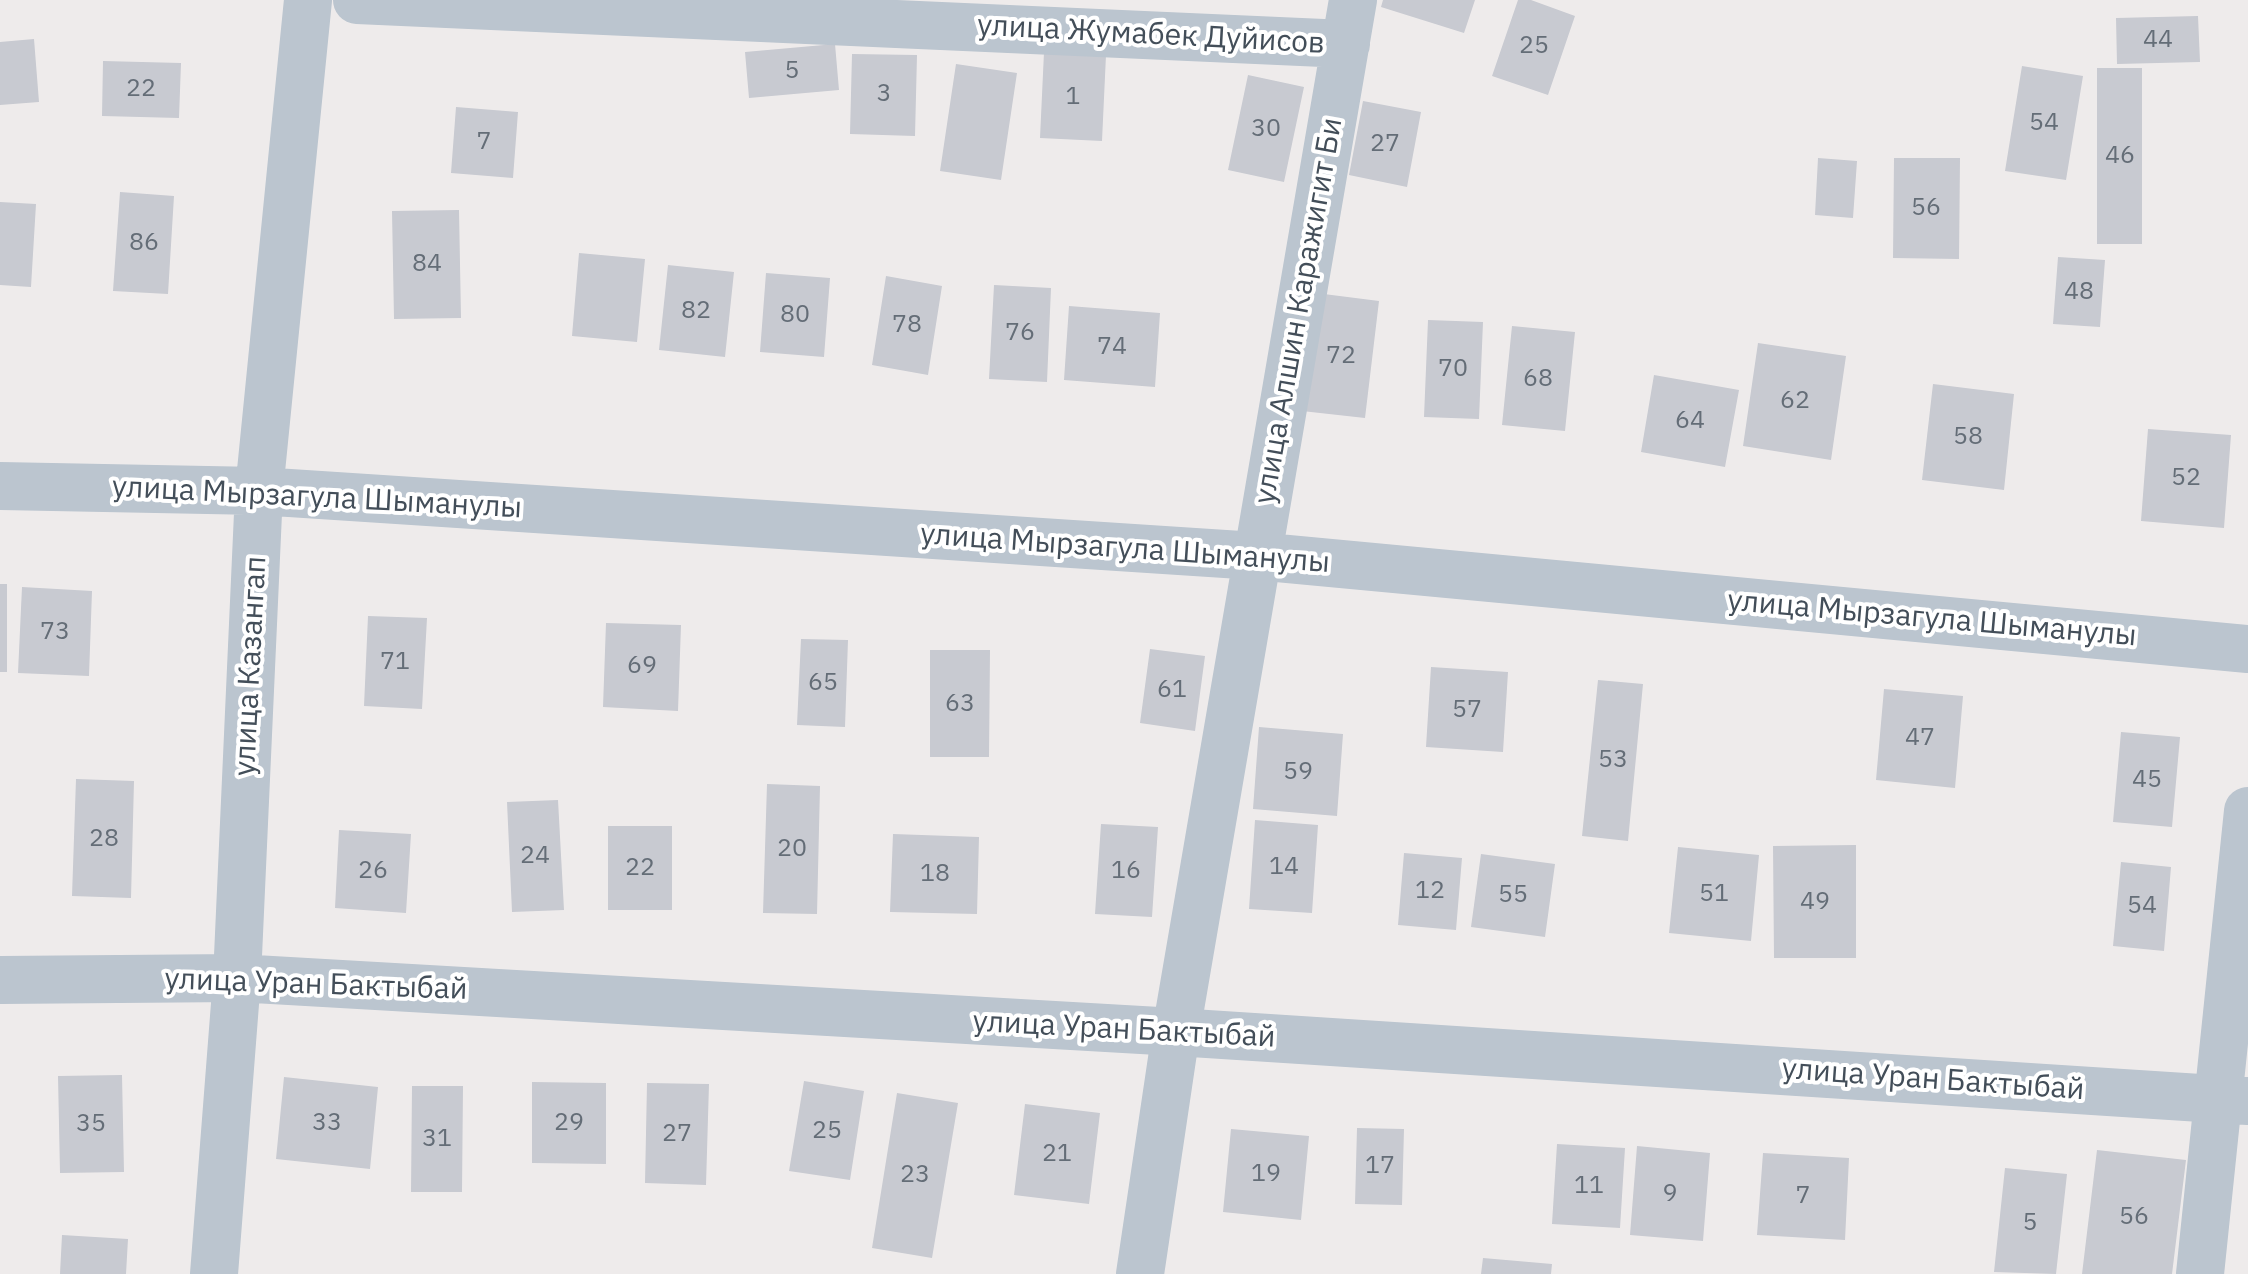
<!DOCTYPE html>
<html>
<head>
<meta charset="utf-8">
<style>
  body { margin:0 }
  canvas { display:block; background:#eeebeb }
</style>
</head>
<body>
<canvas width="2248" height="1274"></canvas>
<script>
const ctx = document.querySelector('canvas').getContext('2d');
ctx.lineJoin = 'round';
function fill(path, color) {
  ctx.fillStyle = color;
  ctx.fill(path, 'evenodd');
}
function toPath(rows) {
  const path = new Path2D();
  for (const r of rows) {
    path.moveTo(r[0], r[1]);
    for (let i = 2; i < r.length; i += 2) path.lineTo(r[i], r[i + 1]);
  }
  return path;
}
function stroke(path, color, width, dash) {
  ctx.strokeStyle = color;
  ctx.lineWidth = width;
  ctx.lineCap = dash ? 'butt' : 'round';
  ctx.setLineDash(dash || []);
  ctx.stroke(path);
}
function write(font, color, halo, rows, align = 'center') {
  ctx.font = font + ' "IBM Plex Sans",sans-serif';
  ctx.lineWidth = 8;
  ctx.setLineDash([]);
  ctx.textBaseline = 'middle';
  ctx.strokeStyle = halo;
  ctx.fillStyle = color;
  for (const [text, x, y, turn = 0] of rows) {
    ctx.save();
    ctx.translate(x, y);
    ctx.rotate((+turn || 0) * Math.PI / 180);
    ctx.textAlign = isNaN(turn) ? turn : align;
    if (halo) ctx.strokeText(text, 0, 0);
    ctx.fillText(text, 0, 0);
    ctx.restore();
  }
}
fill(toPath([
  [1383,0,1475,0,1464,33,1381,7],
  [1518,0,1531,0,1575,16,1548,95,1492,76],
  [2198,16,2200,62,2117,64,2116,18],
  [34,39,39,102,0,105,0,42],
  [835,44,839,90,749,98,745,52],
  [1044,52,1106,55,1102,141,1040,138],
  [852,54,917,55,915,136,850,134],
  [103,61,181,63,179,118,102,116],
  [956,64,1017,73,1001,180,940,171],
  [2022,66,2083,76,2066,180,2005,171],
  [2097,68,2142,68,2142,244,2097,244],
  [1248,75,1304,87,1284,182,1228,170],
  [1363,101,1421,112,1407,187,1349,175],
  [456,107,518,112,513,178,451,173],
  [1818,158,1857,161,1853,218,1815,215],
  [1894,158,1960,158,1959,259,1893,258],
  [120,192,174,196,168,294,113,291],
  [0,202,36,204,31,287,0,285],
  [459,210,461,318,394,319,392,211],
  [579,253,645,259,637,342,572,336],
  [2058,257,2105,260,2100,327,2053,324],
  [668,265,734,272,725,357,659,350],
  [766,273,830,278,824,357,760,352],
  [886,276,942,286,928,375,872,365],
  [994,285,1051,288,1047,382,989,379],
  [1316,293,1379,301,1365,418,1302,411],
  [1069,306,1160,313,1155,387,1064,380],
  [1428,320,1483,322,1479,419,1424,417],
  [1512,326,1575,332,1565,431,1502,425],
  [1758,343,1846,356,1831,460,1743,446],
  [1654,375,1739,390,1725,467,1641,452],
  [1933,384,2014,394,2004,490,1922,480],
  [2148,429,2231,435,2224,528,2141,521],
  [0,584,7,584,7,672,0,672],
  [22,587,92,591,89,676,18,673],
  [368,616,427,618,422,709,364,706],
  [606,623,681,625,678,711,603,707],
  [801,639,848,640,845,727,797,725],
  [1150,649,1205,656,1195,731,1140,723],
  [930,650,990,650,989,757,930,757],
  [1431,667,1508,672,1503,752,1426,747],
  [1598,680,1643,684,1628,841,1582,836],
  [1884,689,1963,696,1955,788,1876,780],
  [1259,727,1343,734,1337,816,1253,809],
  [2121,732,2180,737,2172,827,2113,822],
  [76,779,134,781,131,898,72,896],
  [767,784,820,786,817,914,763,913],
  [558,800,564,910,512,912,507,802],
  [1255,820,1318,825,1312,913,1249,909],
  [1101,824,1158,827,1152,917,1095,914],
  [608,826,672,826,672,910,608,910],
  [339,830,411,834,406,913,335,908],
  [893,834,979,837,977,914,890,912],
  [1856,845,1856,958,1774,958,1773,846],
  [1678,847,1759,855,1751,941,1669,933],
  [1404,853,1462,858,1456,930,1398,925],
  [1481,854,1555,864,1545,937,1471,927],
  [2121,862,2171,867,2164,951,2113,946],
  [122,1075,124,1172,60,1173,58,1076],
  [284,1077,378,1087,370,1169,276,1159],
  [804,1081,864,1091,850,1180,789,1171],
  [532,1082,606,1083,606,1164,532,1163],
  [647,1083,709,1084,706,1185,645,1183],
  [412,1086,463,1086,462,1192,411,1192],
  [897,1093,958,1103,932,1258,872,1248],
  [1025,1104,1100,1113,1089,1204,1014,1195],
  [1357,1128,1404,1129,1402,1205,1355,1204],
  [1231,1129,1309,1136,1301,1220,1223,1212],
  [1557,1144,1625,1148,1620,1228,1552,1224],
  [1637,1146,1710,1153,1703,1241,1630,1235],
  [2097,1150,2186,1160,2172,1274,2082,1274],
  [1763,1153,1849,1158,1845,1240,1757,1235],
  [2005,1168,2067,1174,2056,1274,1994,1272],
  [62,1235,128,1239,126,1274,60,1274],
  [1483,1258,1552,1264,1551,1274,1481,1274]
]), '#c8cad1');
stroke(toPath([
  [357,0,1346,44],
  [0,486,259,491,1256,556,2248,649],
  [0,980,237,978,1176,1032,2248,1101],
  [214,1274,237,978,259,491,308,0],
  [1140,1274,1176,1032,1353,0],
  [2200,1274,2248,811]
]), '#bbc5cf', 48);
write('25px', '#646d77', null, [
  ["44",2158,40],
  ["25",1534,46],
  ["5",792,71],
  ["22",141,89],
  ["3",884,94],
  ["1",1073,97],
  ["54",2044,123],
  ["30",1266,129],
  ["7",484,142],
  ["27",1385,144],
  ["46",2120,156],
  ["56",1926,208],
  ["86",144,243],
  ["84",427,264],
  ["48",2079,292],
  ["82",696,311],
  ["80",795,315],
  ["78",907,325],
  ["76",1020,333],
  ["74",1112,347],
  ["72",1341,356],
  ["70",1453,369],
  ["68",1538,379],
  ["62",1795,401],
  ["64",1690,421],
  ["58",1968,437],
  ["52",2186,478],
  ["73",55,632],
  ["71",395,662],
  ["69",642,666],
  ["65",823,683],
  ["61",1172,690],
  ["63",960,704],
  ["57",1467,710],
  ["47",1920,738],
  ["53",1613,760],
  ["59",1298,772],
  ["45",2147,780],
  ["28",104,839],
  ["20",792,849],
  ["24",535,856],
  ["14",1284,867],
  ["22",640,868],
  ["26",373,871],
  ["16",1126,871],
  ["18",935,874],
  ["12",1430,891],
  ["51",1714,894],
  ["55",1513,895],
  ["49",1815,902],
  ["54",2142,906],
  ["33",327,1123],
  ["29",569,1123],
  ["35",91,1124],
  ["25",827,1131],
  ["27",677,1134],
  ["31",437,1139],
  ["21",1057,1154],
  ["17",1380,1166],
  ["19",1266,1174],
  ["23",915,1175],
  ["11",1589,1186],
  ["9",1670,1194],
  ["7",1803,1196],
  ["56",2134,1217],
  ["5",2030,1223]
]);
write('30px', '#434e59', '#fff', [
  ["улица Жумабек Дуйисов",1151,35,3],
  ["улица Алшин Каражигит Би",1299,311,-80],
  ["улица Мырзагула Шыманулы",317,498,3],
  ["улица Мырзагула Шыманулы",1125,549,4],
  ["улица Мырзагула Шыманулы",1932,619,5],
  ["улица Казангап",251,666,-87],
  ["улица Уран Бактыбай",316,985,2],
  ["улица Уран Бактыбай",1124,1030,3],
  ["улица Уран Бактыбай",1933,1080,4]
]);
</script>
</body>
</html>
